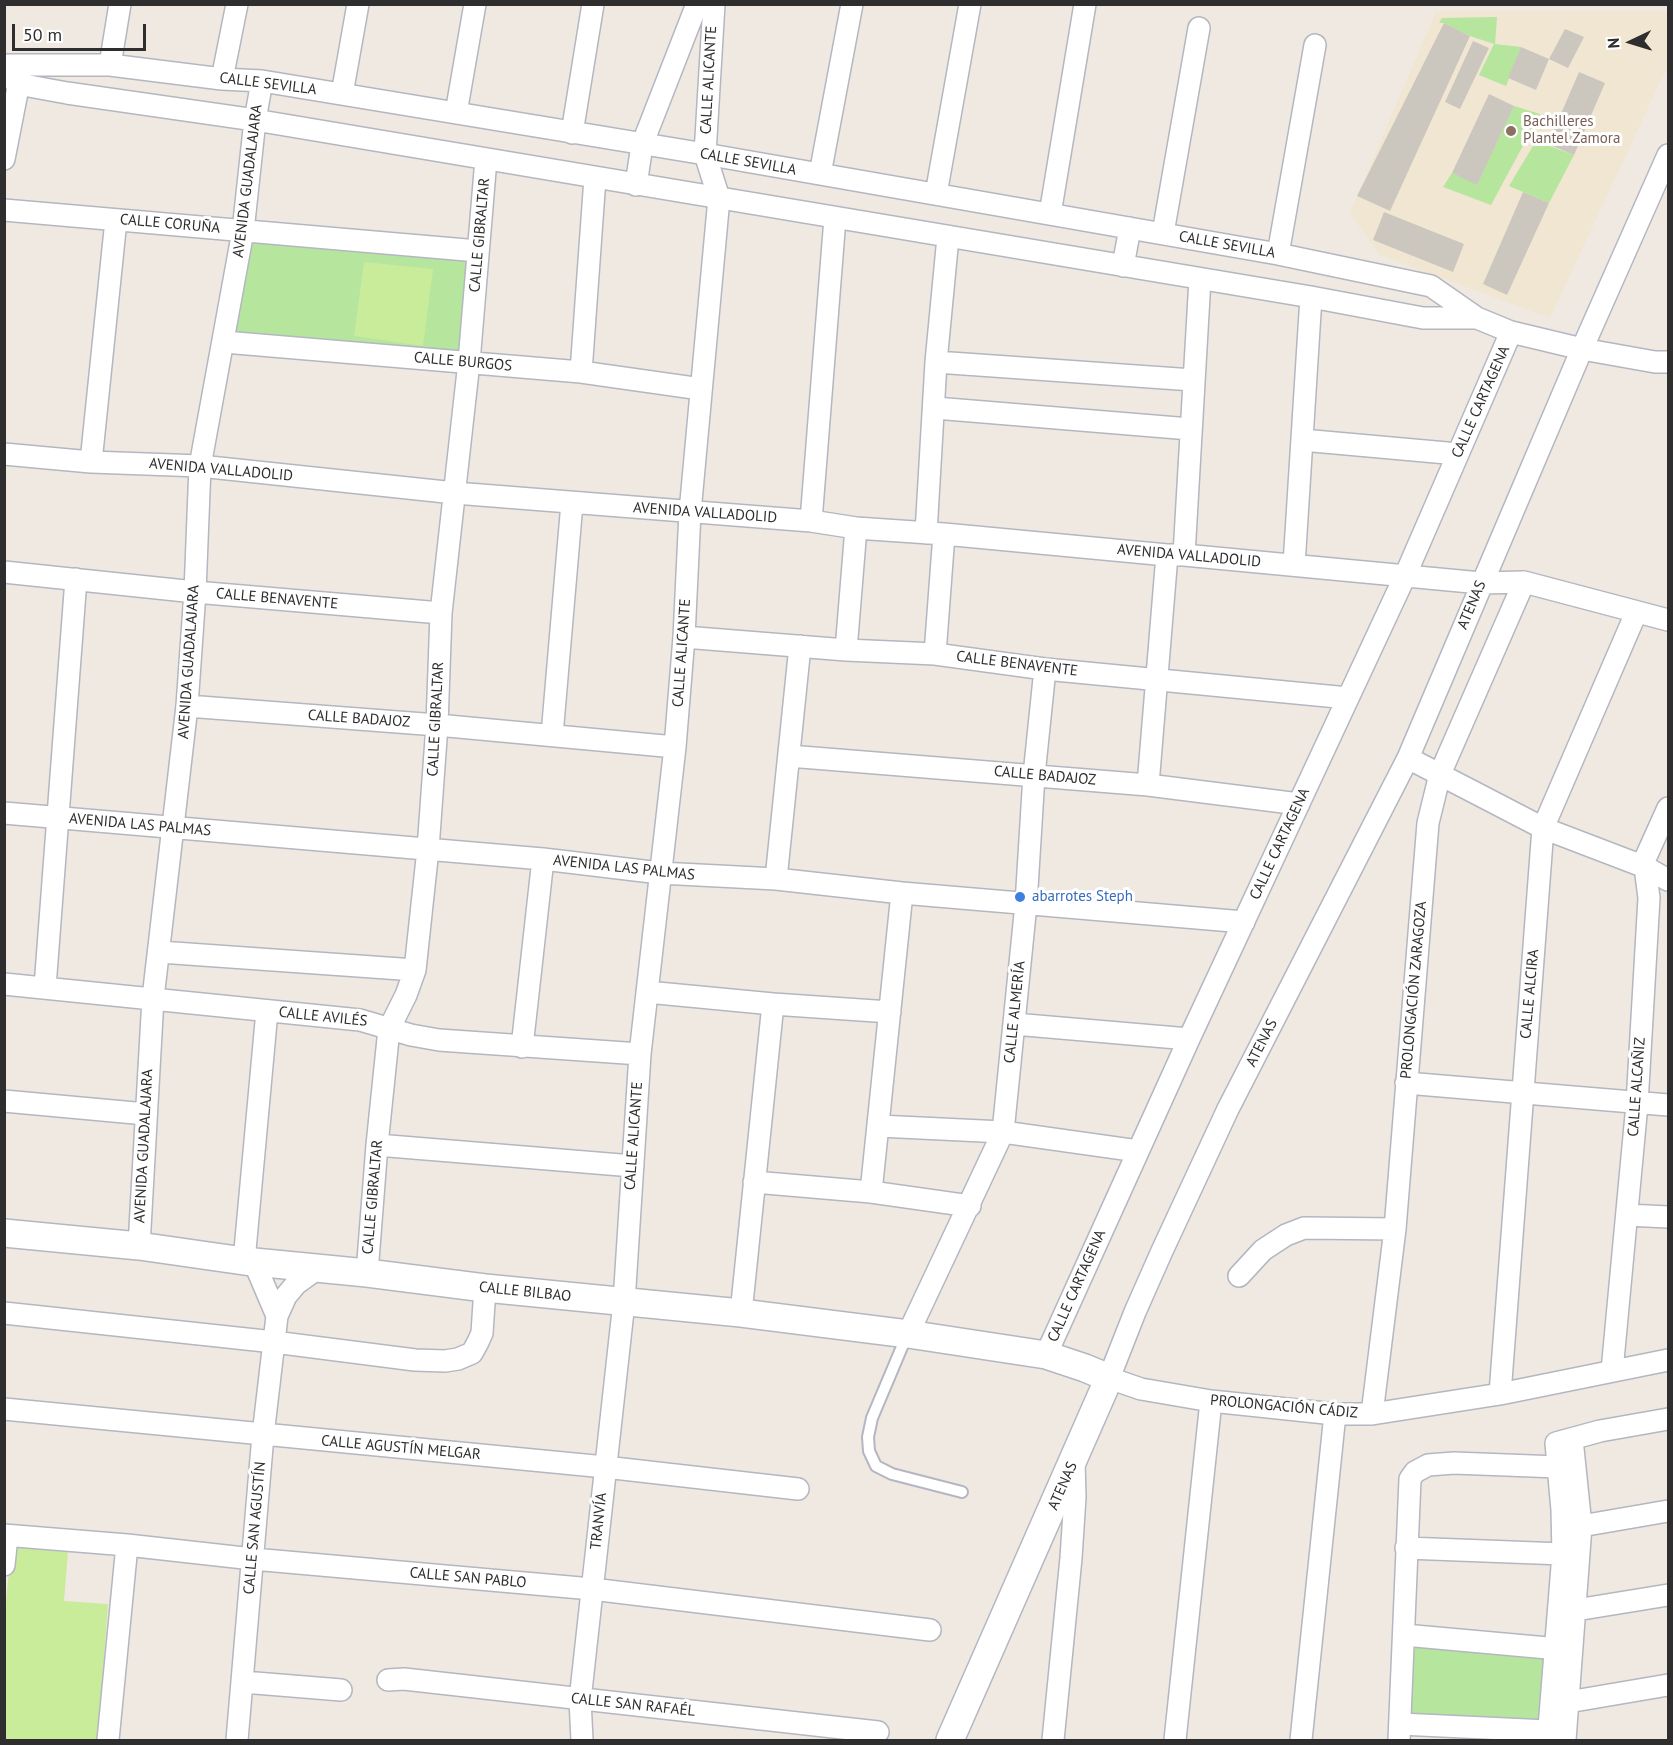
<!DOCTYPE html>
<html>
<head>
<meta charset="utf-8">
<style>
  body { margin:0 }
  #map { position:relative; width:1673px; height:1745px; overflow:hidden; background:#efe9e1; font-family:"PT Sans",sans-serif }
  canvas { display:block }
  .frame { position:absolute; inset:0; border:6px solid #2e2e2e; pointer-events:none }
  .north { position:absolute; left:1601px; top:12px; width:60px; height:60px; -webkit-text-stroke:4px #fff; paint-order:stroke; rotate:266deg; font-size:16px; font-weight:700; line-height:24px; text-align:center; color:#2e2e2e }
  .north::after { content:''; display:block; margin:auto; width:21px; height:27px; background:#2e2e2e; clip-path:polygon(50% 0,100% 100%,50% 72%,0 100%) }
  .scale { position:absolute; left:12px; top:24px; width:134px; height:27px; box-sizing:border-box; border:3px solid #2e2e2e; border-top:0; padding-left:8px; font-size:18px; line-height:21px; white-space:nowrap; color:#2e2e2e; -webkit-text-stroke:4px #fff; paint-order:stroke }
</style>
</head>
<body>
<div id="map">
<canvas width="1673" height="1745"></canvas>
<div class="frame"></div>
<div class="north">N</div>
<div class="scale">50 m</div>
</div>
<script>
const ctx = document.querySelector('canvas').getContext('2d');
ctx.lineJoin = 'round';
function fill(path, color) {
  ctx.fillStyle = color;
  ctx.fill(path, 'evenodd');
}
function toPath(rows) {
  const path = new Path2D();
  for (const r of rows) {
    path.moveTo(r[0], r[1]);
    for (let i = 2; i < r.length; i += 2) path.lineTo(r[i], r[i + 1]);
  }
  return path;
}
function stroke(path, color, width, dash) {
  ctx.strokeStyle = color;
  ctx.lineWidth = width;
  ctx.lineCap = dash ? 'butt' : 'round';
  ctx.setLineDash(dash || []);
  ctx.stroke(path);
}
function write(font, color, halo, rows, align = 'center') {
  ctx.font = font + ' "PT Sans",sans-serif';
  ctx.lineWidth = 6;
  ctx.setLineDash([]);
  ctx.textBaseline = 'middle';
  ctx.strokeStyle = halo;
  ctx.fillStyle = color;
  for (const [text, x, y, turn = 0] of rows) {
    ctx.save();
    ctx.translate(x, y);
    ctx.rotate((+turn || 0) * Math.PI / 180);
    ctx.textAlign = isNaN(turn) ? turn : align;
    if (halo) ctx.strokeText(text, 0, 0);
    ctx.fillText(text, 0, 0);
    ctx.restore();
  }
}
fill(toPath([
  [1436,11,1668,11,1668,65,1550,318,1380,255,1350,213]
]), '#f0e6d1');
fill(toPath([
  [1497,17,1495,44,1521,47,1506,86,1479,75,1494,44,1470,36,1444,23,1439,23,1442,18],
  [1514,106,1540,114,1491,205,1443,187,1452,173,1477,184],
  [1536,141,1574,155,1549,203,1509,186],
  [243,231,478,251,469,362,224,342],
  [1404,1635,1556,1649,1548,1731,1400,1724]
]), '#b6e59e');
fill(toPath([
  [364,262,433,269,423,346,354,336],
  [11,1547,68,1552,64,1601,108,1604,98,1740,5,1740,4,1626]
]), '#c9ec9a');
fill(toPath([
  [1444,23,1470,36,1390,211,1357,196],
  [1565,29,1584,37,1568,68,1549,59],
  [1473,41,1489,48,1460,109,1445,102],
  [1521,47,1549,59,1536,90,1508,78],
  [1579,72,1605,83,1574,155,1548,144],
  [1489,94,1514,106,1477,185,1452,173],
  [1523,192,1549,203,1507,295,1483,284],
  [1384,212,1464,244,1453,272,1373,240]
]), '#cbc7bf');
const service = toPath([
  [907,1335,872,1418,868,1437,869,1451,876,1466,892,1474,962,1492]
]);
const minor = toPath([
  [4,65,110,65,222,79,262,81,705,154,1278,254,1431,286,1477,318,1511,332,1582,349,1655,362,1668,362],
  [110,65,120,4],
  [4,73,18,84,67,93,255,120,1311,297,1423,318,1477,318],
  [222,79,237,4],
  [342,94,358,4],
  [456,113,475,4],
  [572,133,593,4],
  [1668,155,1582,349,1408,758,1228,1109,1162,1251,1135,1312,1109,1378,1141,1389,1211,1401,1335,1414,1372,1414,1500,1394,1668,1360],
  [4,159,21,72],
  [820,174,852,4],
  [636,185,642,145,697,4],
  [936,194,970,4],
  [4,210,478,251],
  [1050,214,1085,4],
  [1163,233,1199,28],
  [1278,254,1315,45],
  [1123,266,1130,228],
  [224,342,581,372,701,389],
  [936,362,1193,380],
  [581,372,595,178],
  [935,408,1190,429],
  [1302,440,1458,454],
  [4,454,91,462,200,466,455,493,811,521,856,528,944,534,1167,555,1184,555,1481,583,1524,582,1668,620],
  [91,462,116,220],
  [811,521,835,218],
  [926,533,936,362,948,237],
  [1184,555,1200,279],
  [1294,565,1311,297],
  [4,572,195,592,441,613],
  [684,637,846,650,935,654,1045,669,1348,698],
  [846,650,856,528],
  [935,654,944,534],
  [187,706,437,725,675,747],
  [552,735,572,503],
  [789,756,1148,785,1299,804],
  [1408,758,1543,828,1645,867,1668,880],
  [1148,785,1167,555],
  [4,813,543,859,660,873,776,879,902,893,1244,922],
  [776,879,800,646],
  [160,952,415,970],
  [4,984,360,1020,411,1035,439,1040,640,1054],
  [45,987,76,579],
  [647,992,773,1004,890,1012],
  [1014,1024,1189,1039],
  [522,1047,543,859],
  [1406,1083,1668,1105],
  [4,1101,146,1114],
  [879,1126,1003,1132,1138,1151],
  [377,1145,633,1166],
  [754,1182,871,1192,970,1206],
  [871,1192,902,893],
  [1627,1215,1668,1217],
  [139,1246,153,998,187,706,195,592,200,466,243,231,255,120,262,81],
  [244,1261,267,1011],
  [254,1262,277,1316],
  [367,1273,377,1145,389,1029,406,995,415,970,428,849,437,725,441,613,469,362,486,159],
  [1239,1276,1263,1250,1286,1235,1304,1228,1395,1229],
  [4,1313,274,1342,415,1360,445,1361,458,1359,472,1353,478,1342,482,1333,485,1288],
  [741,1313,773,1004],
  [908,1334,1003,1132,1026,904,1034,775,1045,669],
  [1046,1355,1189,1039,1405,576,1511,332],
  [1612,1371,1637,1104,1649,898,1645,867,1645,859,1668,808],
  [1500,1394,1543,828,1636,613],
  [4,1409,605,1467,798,1489],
  [1372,1414,1395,1229,1428,823,1440,774,1524,582],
  [1581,1526,1668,1511],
  [4,1535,127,1545,253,1559,592,1589,930,1630],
  [1406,1548,1563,1554],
  [4,1565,7,1536],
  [1576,1610,1668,1595],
  [1404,1635,1570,1650],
  [388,1680,404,1679,878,1732],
  [243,1682,341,1690],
  [1568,1702,1668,1685],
  [1400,1724,1548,1731],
  [108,1740,127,1545],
  [237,1740,263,1435,277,1316,286,1296,296,1284,318,1268],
  [582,1740,580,1700,624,1302,640,1054,675,747,684,637,690,512,719,198,705,154,714,4],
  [1053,1740,1071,1558,1075,1497,1074,1461],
  [1175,1740,1211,1401],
  [1301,1740,1335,1414],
  [1399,1740,1410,1479,1415,1472,1428,1465,1454,1463,1558,1467],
  [1548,1740,1563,1554,1562,1510,1556,1443,1600,1431,1668,1419],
  [1565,1740,1581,1526,1572,1439]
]);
const tertiary = toPath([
  [4,1233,139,1246,244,1261,367,1273,485,1288,741,1313,908,1334,1046,1355,1085,1368,1109,1378,950,1740]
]);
stroke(service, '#b4b7c1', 14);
stroke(minor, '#b4b7c1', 24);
stroke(tertiary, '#b4b7c1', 30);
stroke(service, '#fff', 10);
stroke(minor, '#fff', 21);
stroke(tertiary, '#fff', 27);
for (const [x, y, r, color] of [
  [1511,131,6,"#8d6e63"],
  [1020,897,6,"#3f7fe0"]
]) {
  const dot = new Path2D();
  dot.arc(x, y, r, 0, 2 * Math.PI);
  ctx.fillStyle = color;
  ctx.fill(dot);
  stroke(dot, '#fff', 2);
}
write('15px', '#2e2e2e', '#fff', [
  ["CALLE ALICANTE",709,80,-87],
  ["CALLE SEVILLA",268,84,7],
  ["CALLE SEVILLA",748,162,10],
  ["AVENIDA GUADALAJARA",248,181,-83],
  ["CALLE CORUÑA",170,224,5],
  ["CALLE GIBRALTAR",480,235,-85],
  ["CALLE SEVILLA",1227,245,10],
  ["CALLE BURGOS",463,362,5],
  ["CALLE CARTAGENA",1481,402,-66],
  ["AVENIDA VALLADOLID",221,470,5],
  ["AVENIDA VALLADOLID",705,513,4],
  ["AVENIDA VALLADOLID",1189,556,5],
  ["CALLE BENAVENTE",277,599,5],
  ["ATENAS",1472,605,-67],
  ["CALLE ALICANTE",682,653,-86],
  ["AVENIDA GUADALAJARA",189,662,-86],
  ["CALLE BENAVENTE",1017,664,7],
  ["CALLE BADAJOZ",359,719,4],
  ["CALLE GIBRALTAR",436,719,-87],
  ["CALLE BADAJOZ",1045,776,5],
  ["AVENIDA LAS PALMAS",140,825,5],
  ["CALLE CARTAGENA",1280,844,-65],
  ["AVENIDA LAS PALMAS",624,868,6],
  ["PROLONGACIÓN ZARAGOZA",1414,990,-85],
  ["CALLE ALCIRA",1530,994,-85],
  ["CALLE ALMERÍA",1015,1012,-84],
  ["CALLE AVILÉS",323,1017,6],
  ["ATENAS",1262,1043,-63],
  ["CALLE ALCAÑIZ",1637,1087,-86],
  ["CALLE ALICANTE",634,1136,-86],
  ["AVENIDA GUADALAJARA",144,1146,-87],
  ["CALLE GIBRALTAR",373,1197,-85],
  ["CALLE CARTAGENA",1077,1286,-66],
  ["CALLE BILBAO",525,1292,6],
  ["PROLONGACIÓN CÁDIZ",1284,1407,5],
  ["CALLE AGUSTÍN MELGAR",401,1448,5],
  ["ATENAS",1063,1486,-66],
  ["TRANVÍA",599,1521,-84],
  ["CALLE SAN AGUSTÍN",255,1528,-85],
  ["CALLE SAN PABLO",468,1578,5],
  ["CALLE SAN RAFAÉL",633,1705,6]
]);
write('15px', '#785e54', '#fff', [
  ["Bachilleres",1523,122],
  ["Plantel Zamora",1523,139]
], 'left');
write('15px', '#366cbe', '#fff', [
  ["abarrotes Steph",1032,897]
], 'left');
</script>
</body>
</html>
